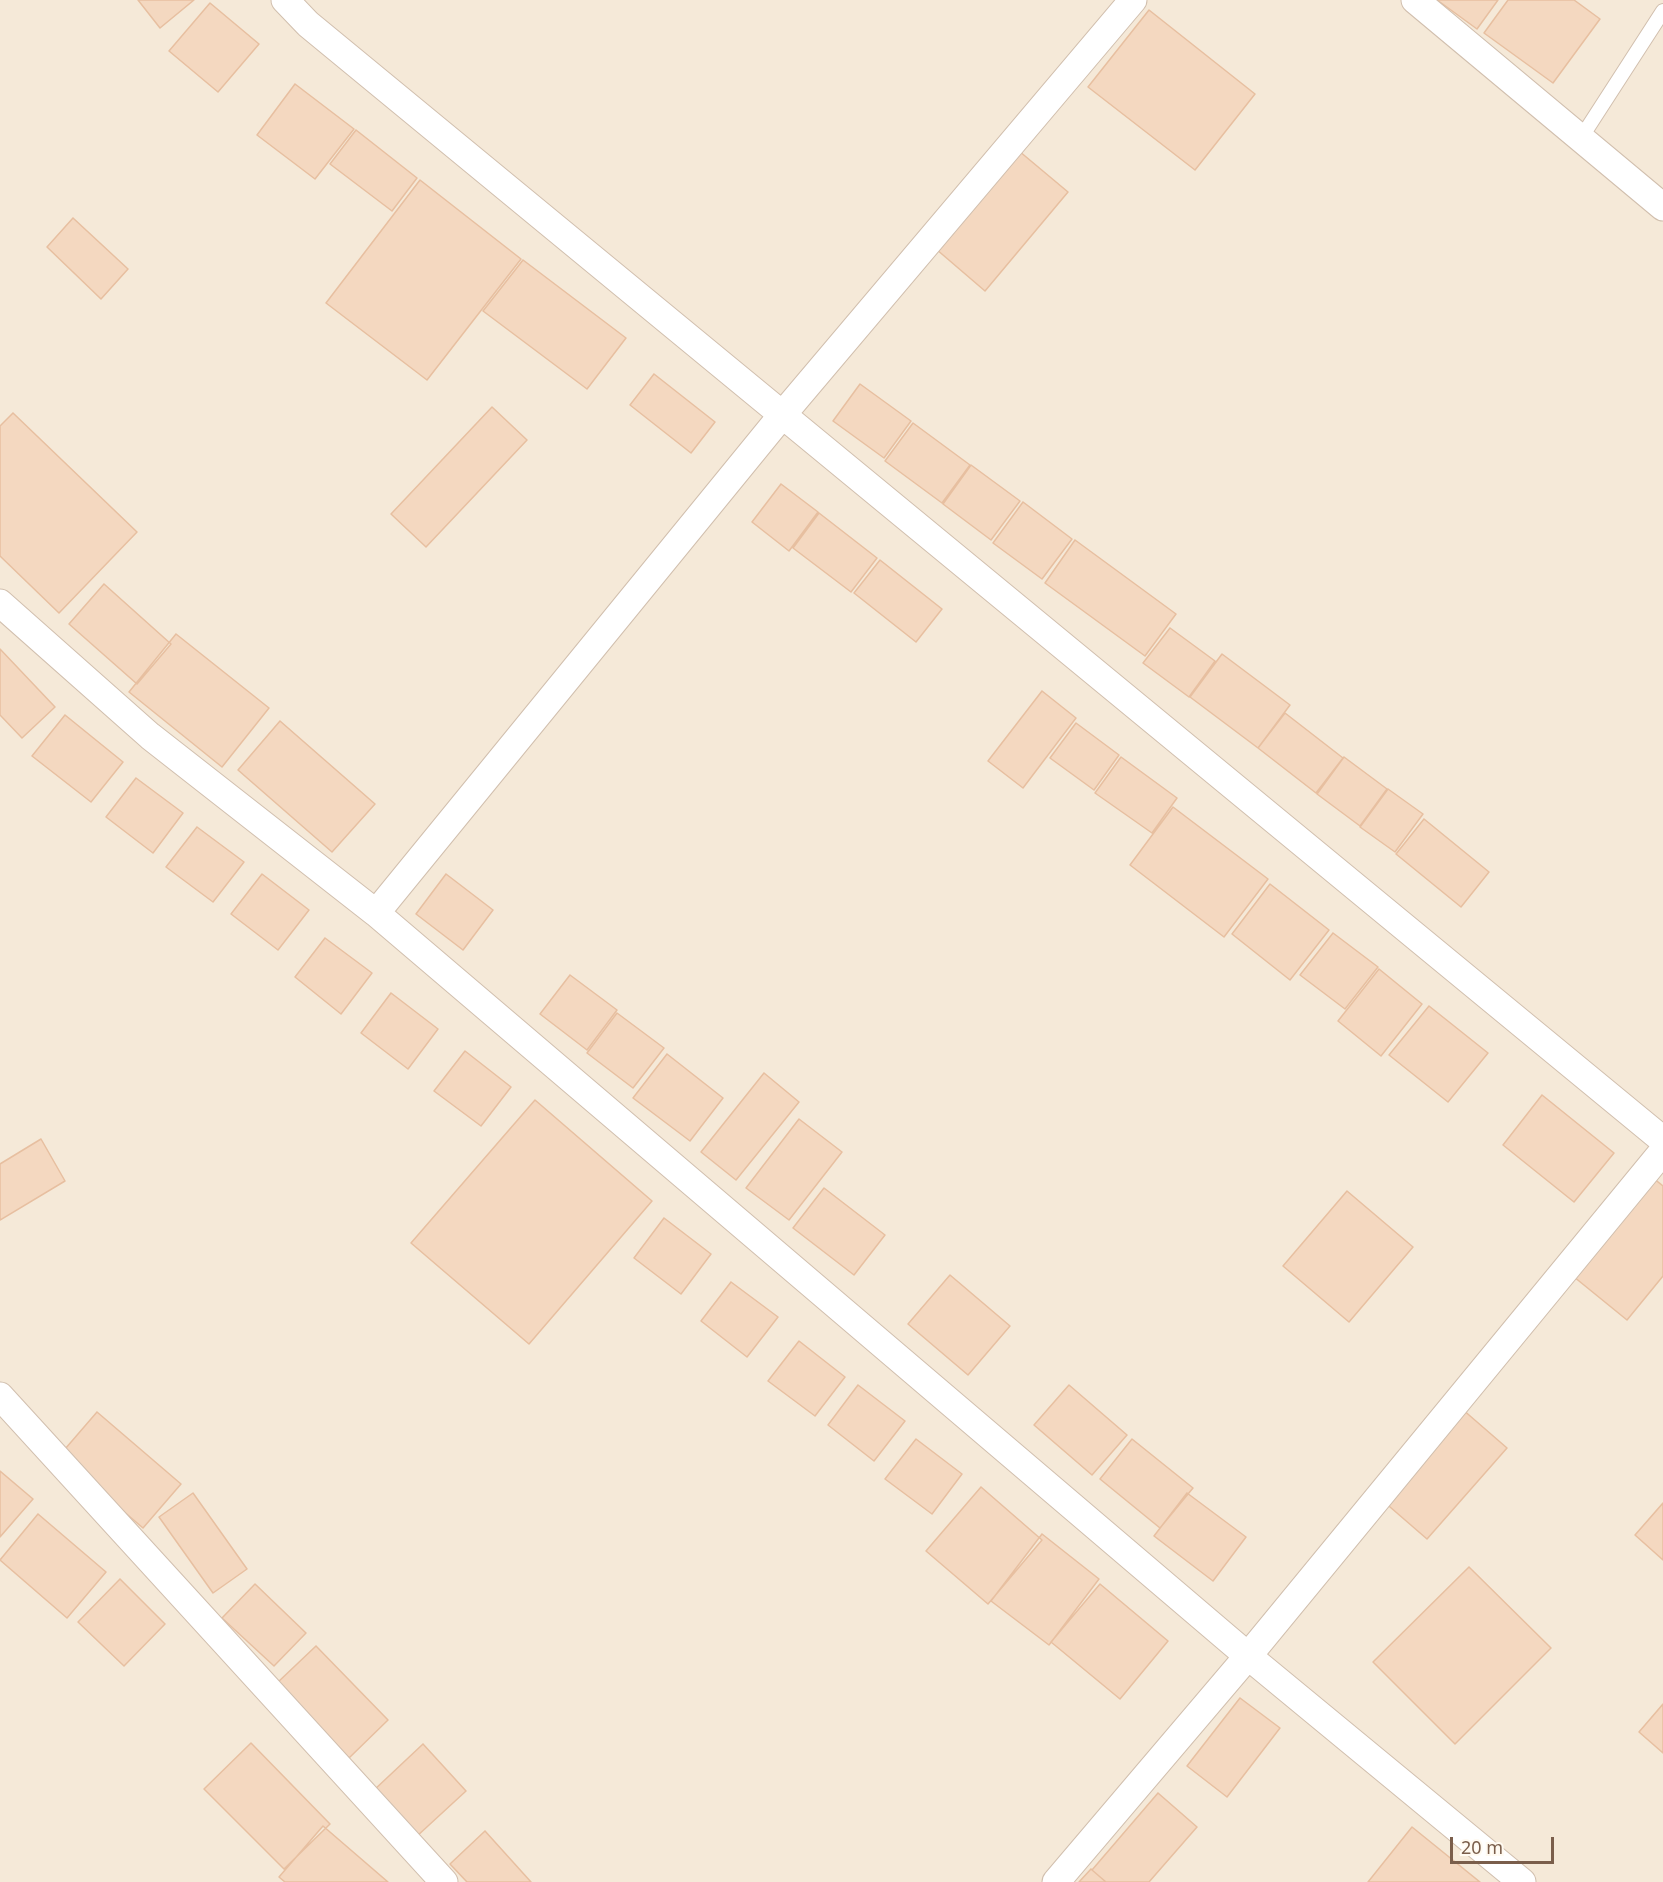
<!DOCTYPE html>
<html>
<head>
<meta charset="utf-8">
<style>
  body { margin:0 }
  #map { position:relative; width:1663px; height:1882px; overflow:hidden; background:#fdf7ea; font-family:"Noto Sans",sans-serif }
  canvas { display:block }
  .scale { position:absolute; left:1450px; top:1837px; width:104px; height:27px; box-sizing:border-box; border:3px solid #7a5e4b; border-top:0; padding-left:8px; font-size:18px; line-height:21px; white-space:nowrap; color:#7a5e4b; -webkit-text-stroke:4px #fffaf1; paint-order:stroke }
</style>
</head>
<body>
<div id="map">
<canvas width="1663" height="1882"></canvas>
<div class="scale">20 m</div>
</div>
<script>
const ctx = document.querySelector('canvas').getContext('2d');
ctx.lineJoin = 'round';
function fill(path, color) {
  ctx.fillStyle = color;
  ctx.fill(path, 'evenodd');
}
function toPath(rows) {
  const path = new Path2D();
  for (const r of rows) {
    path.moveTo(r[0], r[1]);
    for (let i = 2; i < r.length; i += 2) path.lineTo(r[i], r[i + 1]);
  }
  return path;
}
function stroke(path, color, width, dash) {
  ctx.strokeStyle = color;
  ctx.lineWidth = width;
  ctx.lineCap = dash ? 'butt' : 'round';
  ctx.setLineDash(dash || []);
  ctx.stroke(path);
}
fill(toPath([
  [0,0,1663,0,1663,1882,0,1882]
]), '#f5e9d8');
const building = toPath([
  [138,0,194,0,160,28,138,0],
  [1437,0,1498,0,1477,29,1437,0],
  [1508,0,1574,0,1600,19,1553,83,1484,33,1508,0],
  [210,3,259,44,218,92,169,51,210,3],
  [1149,10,1255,94,1195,170,1088,87,1149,10],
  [295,84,354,129,315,179,257,135,295,84],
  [356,130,417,178,392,211,330,164,356,130],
  [1019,151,1068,192,985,291,936,249,1019,151],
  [420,180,521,259,427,380,326,303,420,180],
  [73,218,128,269,101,299,47,247,73,218],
  [523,260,626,338,587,389,483,311,523,260],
  [654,374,715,422,691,453,630,405,654,374],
  [860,384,911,421,884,458,833,421,860,384],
  [492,407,527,440,426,547,391,514,492,407],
  [13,413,137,532,59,613,0,556,0,426,13,413],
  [913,423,970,465,942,503,885,461,913,423],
  [971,465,1020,501,991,540,943,504,971,465],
  [781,484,818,512,789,551,752,522,781,484],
  [1023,502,1072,539,1042,579,993,543,1023,502],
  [819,513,877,558,851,592,793,548,819,513],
  [1075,540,1176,614,1145,656,1045,583,1075,540],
  [880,560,942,609,916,642,854,593,880,560],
  [104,584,171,644,137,684,69,624,104,584],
  [1170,628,1215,661,1189,697,1143,663,1170,628],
  [176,634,269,708,222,767,129,692,176,634],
  [0,649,55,707,22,738,0,715,0,649],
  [1222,654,1290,705,1258,748,1190,697,1222,654],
  [1042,691,1076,718,1023,788,988,761,1042,691],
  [1285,713,1343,758,1316,793,1258,748,1285,713],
  [65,715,123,762,91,802,32,756,65,715],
  [280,721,375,804,332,852,238,770,280,721],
  [1076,723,1119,755,1094,790,1050,758,1076,723],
  [1121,757,1177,798,1152,833,1095,793,1121,757],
  [1344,757,1387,789,1360,826,1317,794,1344,757],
  [136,778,183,813,153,853,106,817,136,778],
  [1388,789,1423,814,1395,852,1360,827,1388,789],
  [1173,807,1268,879,1224,937,1130,865,1173,807],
  [1424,819,1489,872,1461,907,1396,854,1424,819],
  [197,827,244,862,213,902,166,867,197,827],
  [262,874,309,910,278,950,231,914,262,874],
  [446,874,493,910,463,950,416,914,446,874],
  [1270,884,1329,930,1290,980,1232,934,1270,884],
  [1333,933,1378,967,1345,1009,1300,975,1333,933],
  [325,938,372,973,341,1014,295,977,325,938],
  [1379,969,1422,1004,1381,1056,1338,1021,1379,969],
  [570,975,617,1010,587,1050,540,1014,570,975],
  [391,993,438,1029,408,1069,361,1033,391,993],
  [1429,1006,1488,1053,1448,1102,1389,1055,1429,1006],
  [617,1013,664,1048,633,1088,587,1053,617,1013],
  [465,1051,511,1087,481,1126,434,1091,465,1051],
  [667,1054,723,1098,690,1141,633,1098,667,1054],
  [764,1073,799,1102,736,1180,701,1152,764,1073],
  [1542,1095,1614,1153,1574,1202,1503,1145,1542,1095],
  [535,1100,652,1201,529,1344,411,1243,535,1100],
  [799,1119,842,1152,789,1220,746,1188,799,1119],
  [41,1139,65,1181,0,1220,0,1164,41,1139],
  [1643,1170,1663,1186,1663,1276,1627,1320,1563,1268,1643,1170],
  [824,1188,885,1235,854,1275,793,1228,824,1188],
  [1347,1191,1413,1247,1349,1322,1283,1266,1347,1191],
  [664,1218,711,1254,681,1294,634,1258,664,1218],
  [950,1275,1010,1326,968,1375,908,1324,950,1275],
  [731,1282,778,1317,747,1357,701,1321,731,1282],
  [799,1341,845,1377,815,1416,768,1381,799,1341],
  [858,1385,905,1421,874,1461,828,1425,858,1385],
  [1069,1385,1127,1435,1092,1475,1034,1425,1069,1385],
  [1454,1402,1507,1448,1427,1539,1375,1494,1454,1402],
  [97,1412,181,1484,143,1528,59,1456,97,1412],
  [916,1439,962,1474,932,1514,885,1479,916,1439],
  [1132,1439,1193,1488,1160,1528,1100,1479,1132,1439],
  [0,1471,33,1499,0,1537,0,1471],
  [981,1487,1042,1540,988,1604,926,1551,981,1487],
  [193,1493,247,1569,213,1593,159,1517,193,1493],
  [1187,1493,1246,1537,1213,1581,1154,1536,1187,1493],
  [1663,1503,1663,1560,1635,1535,1663,1503],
  [38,1514,106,1572,67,1618,0,1560,38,1514],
  [1042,1534,1099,1579,1049,1645,991,1601,1042,1534],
  [1469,1567,1551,1648,1455,1744,1373,1662,1469,1567],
  [120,1579,165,1624,124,1666,78,1622,120,1579],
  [255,1584,306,1633,274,1666,222,1618,255,1584],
  [1100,1584,1168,1641,1120,1699,1051,1642,1100,1584],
  [316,1646,388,1720,349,1758,277,1683,316,1646],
  [1240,1698,1280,1728,1227,1797,1187,1766,1240,1698],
  [1663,1704,1663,1753,1639,1732,1663,1704],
  [251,1743,330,1824,284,1869,204,1789,251,1743],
  [423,1744,466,1791,416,1837,373,1791,423,1744],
  [1158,1793,1197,1827,1149,1882,1106,1882,1092,1870,1158,1793],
  [323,1826,388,1882,285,1882,279,1877,323,1826],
  [1412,1827,1480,1882,1368,1882,1412,1827],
  [485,1831,531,1882,467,1882,450,1864,485,1831],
  [1091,1869,1092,1870,1106,1882,1079,1882,1091,1869]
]);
fill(building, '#f4d8c0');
stroke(building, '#e7bfa0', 1.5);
const lane = toPath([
  [1581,138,1663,11]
]);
const street = toPath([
  [285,0,308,24,1663,1140],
  [1415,0,1663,207],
  [0,603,150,736,376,913,1248,1656,1522,1882],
  [376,913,783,414,1133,0],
  [0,1396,444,1882],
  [1056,1882,1248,1656,1663,1151]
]);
stroke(lane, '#d1bfae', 16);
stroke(street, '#d1bfae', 29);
stroke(lane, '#fff', 14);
stroke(street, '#fff', 27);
</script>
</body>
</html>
